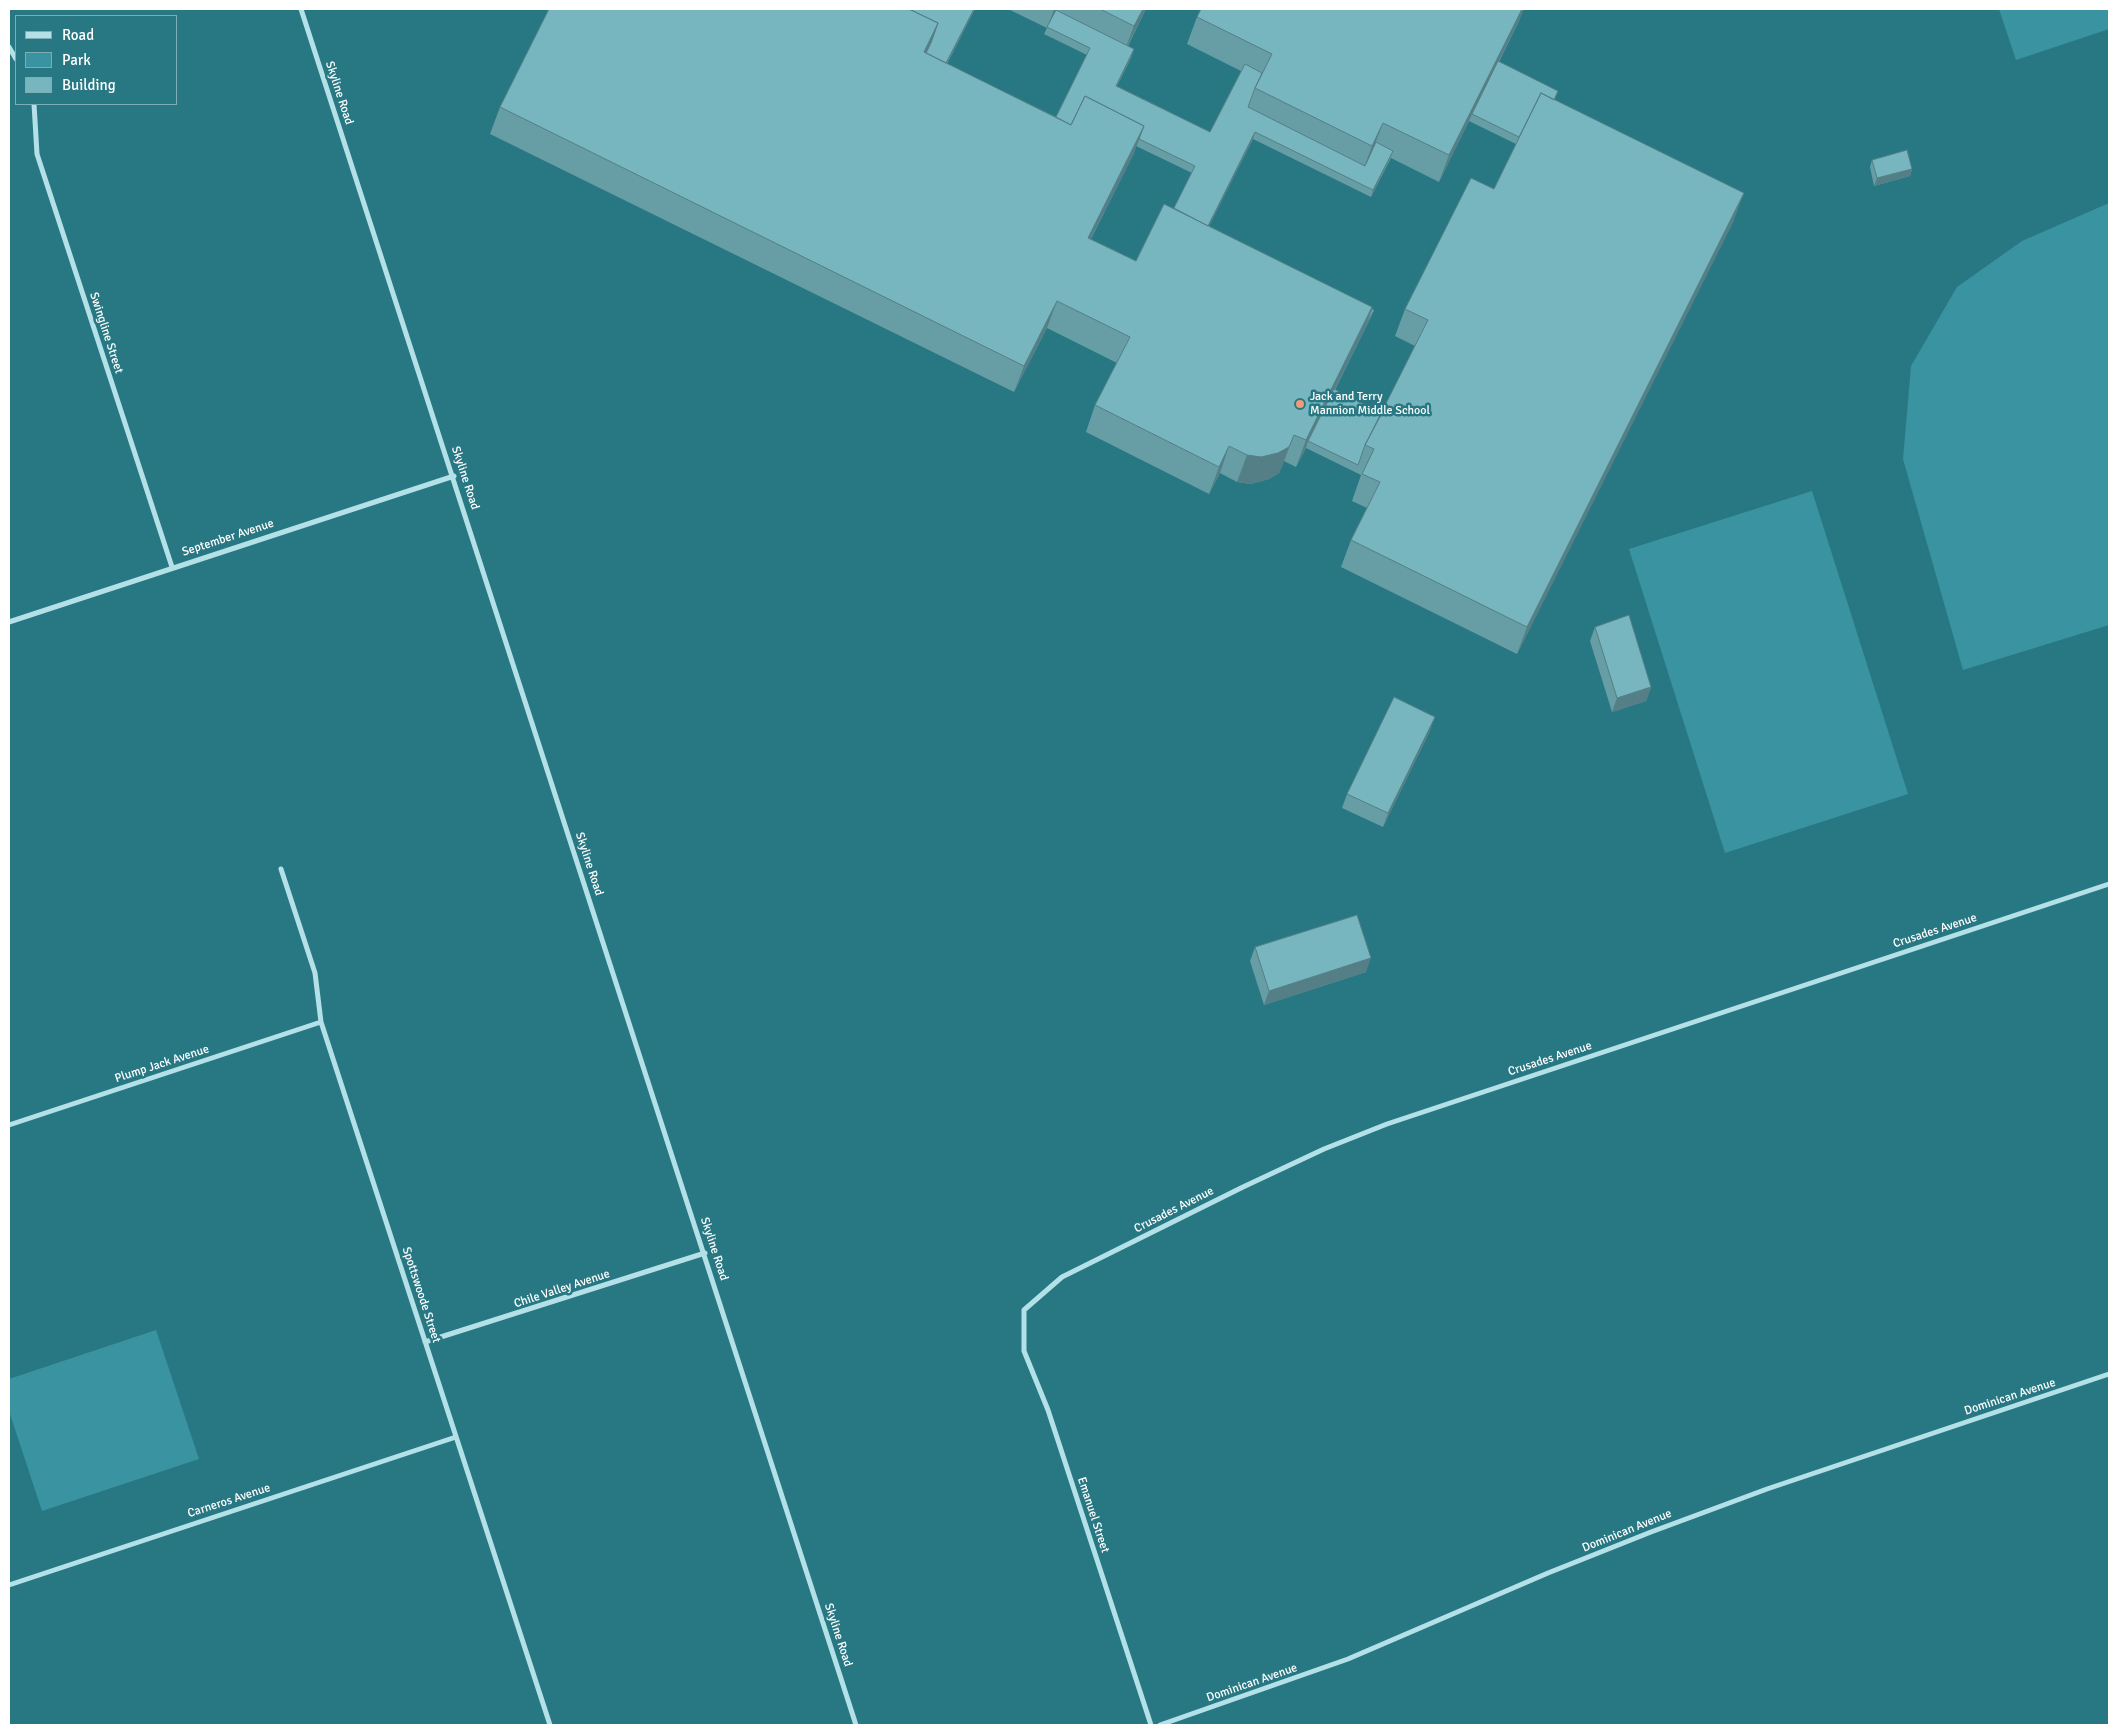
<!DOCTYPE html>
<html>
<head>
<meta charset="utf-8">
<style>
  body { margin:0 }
  #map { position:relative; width:2118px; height:1734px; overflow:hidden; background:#287884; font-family:Signika,sans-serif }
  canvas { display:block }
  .frame { position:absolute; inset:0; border:10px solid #fff; pointer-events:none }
  .legend { position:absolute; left:15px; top:15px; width:162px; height:90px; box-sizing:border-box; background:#287884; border:1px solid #7eaeb5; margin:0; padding:6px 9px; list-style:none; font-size:15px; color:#fff }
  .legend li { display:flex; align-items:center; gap:10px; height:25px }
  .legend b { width:25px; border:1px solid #7eaeb5 }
</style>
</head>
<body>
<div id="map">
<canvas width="2118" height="1734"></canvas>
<div class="frame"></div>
<ul class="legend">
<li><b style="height:6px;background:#b3e1e7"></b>Road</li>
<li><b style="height:14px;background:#3a93a0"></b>Park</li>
<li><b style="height:14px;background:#78b6bf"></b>Building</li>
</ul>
</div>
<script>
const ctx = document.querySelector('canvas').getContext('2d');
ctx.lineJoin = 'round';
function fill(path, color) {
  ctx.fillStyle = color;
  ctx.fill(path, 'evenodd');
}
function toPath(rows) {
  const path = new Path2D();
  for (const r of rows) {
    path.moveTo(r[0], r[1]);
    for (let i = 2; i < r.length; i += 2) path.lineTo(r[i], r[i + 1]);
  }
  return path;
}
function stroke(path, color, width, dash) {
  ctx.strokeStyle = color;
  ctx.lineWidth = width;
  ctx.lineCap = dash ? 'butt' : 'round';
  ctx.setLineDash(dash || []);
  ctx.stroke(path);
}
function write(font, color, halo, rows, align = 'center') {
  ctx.font = font + ' Signika,sans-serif';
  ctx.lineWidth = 5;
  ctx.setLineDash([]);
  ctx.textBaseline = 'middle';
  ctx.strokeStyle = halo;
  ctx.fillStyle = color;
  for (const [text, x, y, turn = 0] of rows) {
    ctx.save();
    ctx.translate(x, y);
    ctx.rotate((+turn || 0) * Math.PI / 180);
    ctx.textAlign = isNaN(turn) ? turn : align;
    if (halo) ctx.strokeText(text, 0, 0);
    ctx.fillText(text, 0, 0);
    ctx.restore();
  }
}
fill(toPath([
  [1999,9,2109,9,2109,29,2016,60],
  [2109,203,2109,625,1963,670,1903,459,1911,366,1957,287,2022,241],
  [1812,491,1908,794,1725,853,1629,549],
  [156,1330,199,1459,42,1511,9,1411,9,1379]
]), '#3a93a0');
stroke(toPath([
  [301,9,856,1725],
  [9,47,16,59],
  [34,104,37,154,172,567],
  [9,622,454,476],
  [281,869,315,973,321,1022,550,1725],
  [9,1125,321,1022],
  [425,1342,705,1253],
  [9,1585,456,1437],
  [1151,1725,1048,1410,1024,1351,1024,1310,1062,1277,1243,1187,1324,1149,1387,1124,2109,884],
  [1160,1725,1348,1659,1548,1573,1651,1532,1767,1489,2109,1374]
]), '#b3e1e7', 5);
fill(toPath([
  [549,9,975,9,947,64,1056,117,1087,55,1044,34,1047,28,1008,9,1146,9,1128,46,1132,56,1117,86,1210,132,1241,71,1187,44,1197,17,1520,19,1499,62,1734,220,1517,654,1341,567,1351,540,1367,508,1352,501,1361,475,1306,448,1296,467,1284,461,1279,473,1269,479,1251,484,1237,482,1220,473,1209,494,1086,432,1095,405,1117,363,1047,328,1014,392,490,134,500,107],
  [1469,121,1516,144,1494,189,1405,309,1395,336,1415,346,1382,413,1335,390,1371,317,1374,310,1209,226,1253,139,1371,197,1391,158,1439,182],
  [1136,146,1192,173,1174,208,1136,261,1091,239,1134,153],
  [1872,160,1912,169,1910,176,1874,186,1870,167],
  [1595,627,1651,687,1646,701,1612,712,1590,641],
  [1430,731,1383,827,1342,808,1347,794],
  [1255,947,1366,972,1264,1005,1250,961]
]), '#679da4');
fill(toPath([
  [974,9,975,9,943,71,946,64],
  [1054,9,1056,9,1053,17,1047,29],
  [1143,9,1146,9,1124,52,1134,26],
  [1522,9,1524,9,1520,19,1472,114,1469,121,1439,182,1449,155],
  [938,23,928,50,917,72,924,52],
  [1134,49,1132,56,1113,93,1116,86],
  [1383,123,1373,149,1362,173,1372,146],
  [1144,126,1134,153,1078,264,1088,238],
  [1255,132,1253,139,1205,234,1207,227],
  [1393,151,1390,158,1371,197,1373,190],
  [1912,169,1910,176,1874,186,1877,178],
  [1744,193,1734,220,1517,654,1527,627],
  [1057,301,1047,328,1014,392,1024,366],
  [1372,307,1365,327,1374,310,1371,317,1309,441,1308,441,1306,448,1296,467,1306,440],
  [1294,435,1284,461,1279,473,1269,479,1251,484,1237,482,1247,455],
  [1229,446,1220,473,1209,494,1219,467],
  [1651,687,1646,701,1612,712,1617,698],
  [1435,717,1430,731,1383,827,1388,813],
  [1371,958,1366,972,1264,1005,1269,991]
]), '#547f86');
const building = toPath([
  [549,9,909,9,938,23,924,52,1071,125,1085,96,1144,126,1088,238,1136,261,1164,204,1372,307,1306,440,1294,435,1289,447,1278,453,1261,457,1247,455,1229,446,1219,467,1095,405,1130,337,1057,301,1024,366,500,107,549,9],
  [909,9,974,9,946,63,926,53,931,43,938,23,909,9],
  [1100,9,1143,9,1134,26,1100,9],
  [1201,9,1522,9,1449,155,1383,123,1372,146,1255,88,1272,54,1197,17,1201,9],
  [1056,10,1134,49,1116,86,1210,132,1245,64,1262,73,1255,88,1248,107,1365,166,1376,142,1393,151,1373,190,1255,132,1208,226,1174,208,1195,166,1139,139,1144,126,1085,96,1071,125,1056,117,1090,48,1047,27,1056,10],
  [1498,61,1558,91,1554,100,1541,93,1519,137,1472,114,1498,61],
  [1541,93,1744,193,1527,627,1351,540,1380,482,1362,474,1374,449,1365,445,1428,320,1405,309,1471,178,1494,189,1541,93],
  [1907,150,1912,169,1877,178,1872,160,1907,150],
  [1372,309,1374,310,1365,327,1372,309],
  [1334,389,1382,413,1365,445,1358,465,1308,441,1334,389],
  [1629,615,1651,687,1617,698,1595,627,1629,615],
  [1394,697,1435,717,1388,813,1347,794,1394,697],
  [1357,915,1371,958,1269,991,1255,947,1357,915]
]);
fill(building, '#78b6bf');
stroke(building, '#547f86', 1);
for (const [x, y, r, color] of [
  [1300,404,5,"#ef9a79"]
]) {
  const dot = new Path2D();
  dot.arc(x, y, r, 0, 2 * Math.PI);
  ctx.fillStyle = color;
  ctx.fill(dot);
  stroke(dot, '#287884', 2);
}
write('12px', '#fff', '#287884', [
  ["Skyline Road",339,93,72],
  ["Swingline Street",106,333,72],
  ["Skyline Road",465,478,72],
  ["September Avenue",228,538,-18],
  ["Skyline Road",589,864,72],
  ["Crusades Avenue",1935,931,-18],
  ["Crusades Avenue",1550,1059,-18],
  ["Plump Jack Avenue",162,1064,-18],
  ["Crusades Avenue",1174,1210,-27],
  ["Skyline Road",714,1249,72],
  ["Chile Valley Avenue",562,1289,-18],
  ["Spottswoode Street",421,1295,72],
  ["Dominican Avenue",2010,1397,-18],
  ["Carneros Avenue",229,1501,-18],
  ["Emanuel Street",1093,1515,72],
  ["Dominican Avenue",1627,1531,-22],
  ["Skyline Road",838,1635,72],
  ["Dominican Avenue",1252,1683,-19]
]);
write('12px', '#fff', '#287884', [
  ["Jack and Terry",1310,397],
  ["Mannion Middle School",1310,411]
], 'left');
</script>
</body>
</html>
